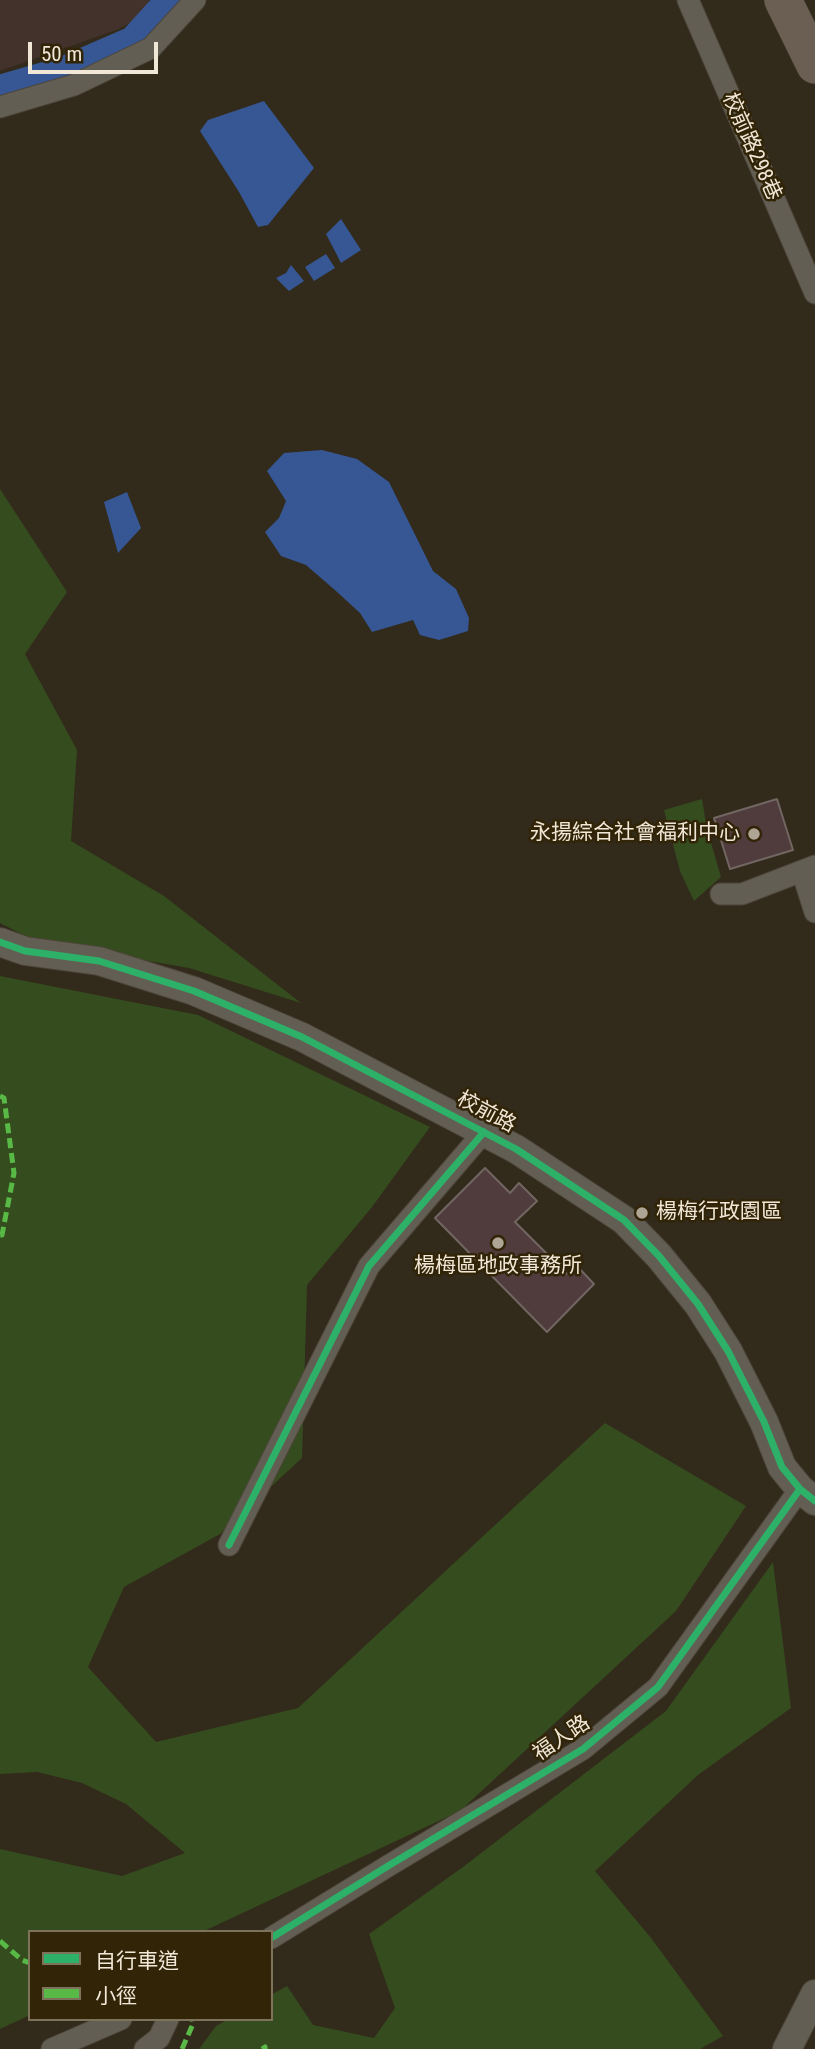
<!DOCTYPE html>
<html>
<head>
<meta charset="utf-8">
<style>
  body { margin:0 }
  #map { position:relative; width:815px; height:2049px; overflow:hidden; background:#322a1b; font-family:"Roboto Condensed","Noto Sans TC",sans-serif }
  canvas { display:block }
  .legend { position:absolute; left:28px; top:1930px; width:245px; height:91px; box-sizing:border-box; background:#312407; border:2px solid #7d725a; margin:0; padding:9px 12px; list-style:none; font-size:21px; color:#f0e7d7 }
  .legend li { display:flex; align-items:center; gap:14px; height:35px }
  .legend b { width:35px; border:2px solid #7d725a }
  .scale { position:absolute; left:28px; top:42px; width:130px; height:32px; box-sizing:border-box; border:4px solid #f0e7d7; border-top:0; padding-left:9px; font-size:21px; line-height:24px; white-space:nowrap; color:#f0e7d7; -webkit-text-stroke:5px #312407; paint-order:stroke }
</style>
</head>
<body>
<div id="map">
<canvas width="815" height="2049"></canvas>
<ul class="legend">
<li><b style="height:9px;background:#2db169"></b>自行車道</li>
<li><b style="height:9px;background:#58b947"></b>小徑</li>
</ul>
<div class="scale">50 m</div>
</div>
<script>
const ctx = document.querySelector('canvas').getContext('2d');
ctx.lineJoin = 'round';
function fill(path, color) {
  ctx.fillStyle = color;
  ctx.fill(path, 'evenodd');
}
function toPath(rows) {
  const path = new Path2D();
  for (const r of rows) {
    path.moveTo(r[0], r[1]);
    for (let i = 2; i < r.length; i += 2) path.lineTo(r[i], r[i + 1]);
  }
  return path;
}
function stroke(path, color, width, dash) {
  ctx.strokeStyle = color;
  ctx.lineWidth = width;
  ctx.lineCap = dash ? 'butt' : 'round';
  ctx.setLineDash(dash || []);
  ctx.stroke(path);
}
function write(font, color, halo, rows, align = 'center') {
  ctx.font = font + ' "Roboto Condensed","Noto Sans TC",sans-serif';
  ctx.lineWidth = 5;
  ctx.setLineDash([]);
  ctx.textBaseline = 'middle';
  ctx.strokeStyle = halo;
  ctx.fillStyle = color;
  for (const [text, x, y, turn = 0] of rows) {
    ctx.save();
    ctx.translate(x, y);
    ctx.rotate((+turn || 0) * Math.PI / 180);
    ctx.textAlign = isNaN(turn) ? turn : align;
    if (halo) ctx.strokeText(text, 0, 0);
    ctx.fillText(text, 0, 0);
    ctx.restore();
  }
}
fill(toPath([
  [0,0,149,0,147,15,116,30,0,71]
]), '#43322b');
fill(toPath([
  [0,489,67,592,25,654,77,750,71,841,164,896,301,1003,189,968,35,941,0,923],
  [702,799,707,829,721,877,694,901,680,871,664,810],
  [0,976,198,1015,430,1127,372,1207,307,1285,302,1458,220,1534,124,1587,88,1667,156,1742,298,1708,605,1423,746,1506,676,1611,460,1811,202,1932,30,1932,30,2015,0,2029,0,1849,122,1876,185,1853,126,1804,82,1783,37,1772,0,1774],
  [773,1562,791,1708,698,1775,595,1871,651,1938,723,2036,700,2049,199,2049,216,2026,228,2019,271,2019,271,1995,287,1986,313,2025,374,2038,395,2008,369,1934,463,1867,666,1711]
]), '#354d1e');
fill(toPath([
  [264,101,314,168,268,225,258,227,239,192,200,131,208,120],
  [341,219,361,250,341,263,326,234],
  [326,254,335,268,314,281,305,267],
  [291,265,304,281,289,291,276,278,286,273],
  [322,450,357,459,389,482,433,571,456,589,469,618,468,631,439,640,420,635,413,620,372,632,360,613,336,591,306,565,281,556,265,532,279,518,286,501,267,471,284,453],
  [127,492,141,528,118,553,104,502]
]), '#365794');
stroke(toPath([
  [0,91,65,72,134,42,172,0]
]), '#365794', 32);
const building = toPath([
  [777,799,793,850,730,869,714,818,777,799],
  [485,1168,510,1193,519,1183,537,1201,515,1222,567,1274,576,1265,594,1284,547,1332,435,1218,485,1168]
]);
fill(building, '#503c3d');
stroke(building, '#716662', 2);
const street = toPath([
  [688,0,815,293],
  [0,107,74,85,151,48,195,0],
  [802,871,815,912],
  [721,894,742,894,815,866],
  [229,1545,369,1266,484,1132],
  [271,1938,388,1866,583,1749,658,1687,800,1489],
  [52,2049,121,2019],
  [145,2049,159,2038,168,2019]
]);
const secondary = toPath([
  [0,942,25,951,99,961,194,991,302,1037,516,1149,624,1220,659,1256,698,1304,728,1351,764,1422,782,1467,800,1489,815,1501],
  [787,2049,815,1994]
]);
const highway = toPath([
  [783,0,815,65]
]);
stroke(street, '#4c4539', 23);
stroke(secondary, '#4c4539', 30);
stroke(highway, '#4c4539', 38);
stroke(street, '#635e53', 21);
stroke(secondary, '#635e53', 28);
stroke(highway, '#6b5f54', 37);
stroke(toPath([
  [0,1096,4,1098,14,1173,2,1235,0,1235],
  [0,1941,22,1960,30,1963],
  [182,2049,193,2024,192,2019],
  [262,2049,265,2047,265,2049]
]), '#58b947', 5, [10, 5]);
stroke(toPath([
  [0,942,25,951,99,961,194,991,302,1037,516,1149,624,1220,659,1256,698,1304,728,1351,764,1422,782,1467,800,1489,815,1501],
  [229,1545,369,1266,484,1132],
  [271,1938,388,1866,583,1749,658,1687,800,1489]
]), '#2db169', 7);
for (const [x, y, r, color] of [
  [754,834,7,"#aea595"],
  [642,1213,7,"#aea595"],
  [498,1243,7,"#aea595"]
]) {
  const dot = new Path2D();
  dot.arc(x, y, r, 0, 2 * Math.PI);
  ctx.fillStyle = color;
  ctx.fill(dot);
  stroke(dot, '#312407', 2.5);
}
write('21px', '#f0e7d7', '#312407', [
  ["校前路298巷",751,147,66],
  ["校前路",486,1113,28],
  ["福人路",562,1739,-34]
]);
write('21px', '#f0e7d7', '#312407', [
  ["永揚綜合社會福利中心",740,834],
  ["楊梅行政園區",656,1213,"left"],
  ["楊梅區地政事務所",498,1267,"center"]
], 'right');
</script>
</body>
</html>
